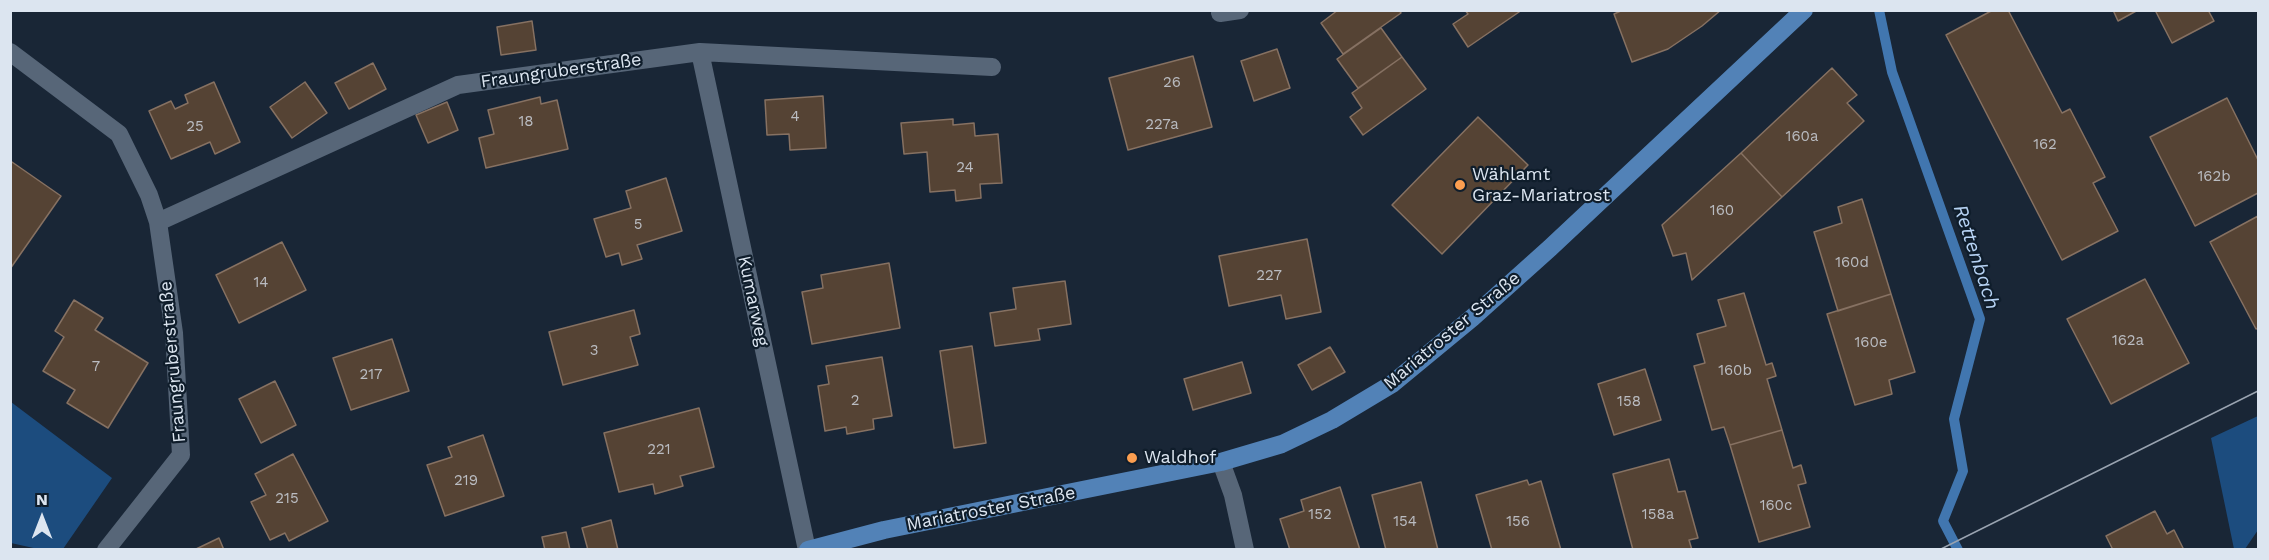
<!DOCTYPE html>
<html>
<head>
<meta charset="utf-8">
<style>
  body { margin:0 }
  #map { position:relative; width:2269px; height:560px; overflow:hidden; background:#192636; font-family:"Work Sans",sans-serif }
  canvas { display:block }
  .frame { position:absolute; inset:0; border:12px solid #dce5f0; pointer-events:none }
  .north { position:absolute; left:12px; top:488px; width:60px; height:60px; -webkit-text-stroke:4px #0f1d2b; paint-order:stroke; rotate:0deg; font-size:16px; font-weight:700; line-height:24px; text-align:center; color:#dce5f0 }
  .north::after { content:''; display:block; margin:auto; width:21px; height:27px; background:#dce5f0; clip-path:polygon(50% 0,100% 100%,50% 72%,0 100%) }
</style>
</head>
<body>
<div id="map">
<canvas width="2269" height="560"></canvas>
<div class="frame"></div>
<div class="north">N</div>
</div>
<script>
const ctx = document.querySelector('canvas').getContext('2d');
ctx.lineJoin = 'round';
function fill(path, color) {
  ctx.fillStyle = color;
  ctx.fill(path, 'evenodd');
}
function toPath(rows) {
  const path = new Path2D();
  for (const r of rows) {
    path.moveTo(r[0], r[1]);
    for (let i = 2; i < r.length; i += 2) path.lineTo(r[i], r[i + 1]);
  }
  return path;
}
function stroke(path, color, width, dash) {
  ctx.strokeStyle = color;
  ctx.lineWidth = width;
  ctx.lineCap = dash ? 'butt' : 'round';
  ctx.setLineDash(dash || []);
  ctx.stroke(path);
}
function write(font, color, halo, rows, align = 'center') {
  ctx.font = font + ' "Work Sans",sans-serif';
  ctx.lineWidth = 4.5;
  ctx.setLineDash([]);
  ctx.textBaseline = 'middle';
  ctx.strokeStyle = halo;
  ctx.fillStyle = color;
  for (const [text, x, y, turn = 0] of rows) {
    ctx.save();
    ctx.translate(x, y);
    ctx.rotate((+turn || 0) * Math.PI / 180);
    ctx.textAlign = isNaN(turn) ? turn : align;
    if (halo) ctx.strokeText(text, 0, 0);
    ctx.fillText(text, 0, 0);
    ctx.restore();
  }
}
fill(toPath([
  [11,402,112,478,63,549,38,549,11,543],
  [2258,416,2258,530,2245,549,2234,549,2211,438]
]), '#1c4c7e');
stroke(toPath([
  [1879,10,1892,72,1980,319,1954,419,1963,471,1943,521,1958,550]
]), '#4176af', 10);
const building = toPath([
  [1338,10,1399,10,1401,13,1343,54,1321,23,1338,10],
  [1465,10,1522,10,1468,47,1453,24,1468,14,1465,10],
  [1623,10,1721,10,1702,26,1668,49,1632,62,1614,14,1623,10],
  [1993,10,2008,10,2062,113,2070,109,2105,177,2093,183,2118,231,2062,260,1946,35,1993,10],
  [2113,10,2138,10,2118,21,2113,10],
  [2155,10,2208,10,2214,21,2172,43,2155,10],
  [532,21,536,50,501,55,497,27,532,21],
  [1381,28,1402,57,1358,88,1337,59,1381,28],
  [1277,49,1290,88,1254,101,1241,61,1277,49],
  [1193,56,1212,127,1128,150,1109,78,1193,56],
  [1402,57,1426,89,1363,135,1350,117,1362,108,1352,93,1402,57],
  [373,63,386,89,349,109,335,83,373,63],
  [1832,68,1857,95,1847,103,1864,121,1782,197,1741,153,1832,68],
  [214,82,240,142,215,154,210,142,171,159,149,111,171,101,175,109,188,103,185,95,214,82],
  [305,82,327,113,292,138,270,107,305,82],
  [823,96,826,148,790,150,789,134,767,135,765,100,823,96],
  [540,97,541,104,557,100,568,149,486,168,479,138,494,134,488,110,540,97],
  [2227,98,2258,160,2258,193,2195,226,2150,137,2227,98],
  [447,102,458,130,428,143,416,115,447,102],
  [1478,117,1528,165,1442,254,1392,205,1478,117],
  [953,119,953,125,974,123,975,136,998,134,1002,183,980,184,981,198,956,201,955,190,930,192,927,152,904,154,901,123,953,119],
  [1741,153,1782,197,1692,280,1686,253,1673,256,1662,225,1741,153],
  [12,162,61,196,10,269,10,165,12,162],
  [666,178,682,231,637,245,642,259,622,265,619,253,606,257,594,219,631,208,626,191,666,178],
  [1862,199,1891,294,1838,311,1814,232,1842,223,1838,207,1862,199],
  [2258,216,2258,328,2256,329,2210,242,2258,216],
  [1307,239,1321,312,1286,319,1281,295,1229,306,1219,256,1307,239],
  [282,242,306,290,239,323,216,275,282,242],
  [889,263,900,328,812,344,802,292,823,288,821,275,889,263],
  [2145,279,2189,363,2111,404,2067,319,2145,279],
  [1065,281,1071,324,1038,329,1040,340,995,346,990,313,1016,309,1013,288,1065,281],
  [1744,293,1766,365,1772,363,1776,376,1767,379,1782,430,1730,445,1724,427,1712,430,1694,366,1705,363,1697,334,1726,326,1718,300,1744,293],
  [1891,294,1915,372,1889,380,1892,394,1855,405,1827,314,1891,294],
  [74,300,103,318,95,330,148,363,108,428,67,403,75,390,43,371,64,337,55,331,74,300],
  [634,310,640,334,630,337,638,365,563,385,549,332,634,310],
  [392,339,409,391,351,410,333,358,392,339],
  [972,346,986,443,954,448,940,351,972,346],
  [1330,347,1345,372,1312,390,1298,365,1330,347],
  [882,357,892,416,873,419,874,429,847,434,846,427,825,431,818,386,829,384,826,366,882,357],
  [1242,362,1251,393,1193,410,1184,379,1242,362],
  [1645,369,1661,420,1614,435,1598,384,1645,369],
  [275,381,296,425,261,443,239,399,275,381],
  [699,408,714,467,680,476,683,486,655,494,653,484,619,492,604,433,699,408],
  [1782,430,1793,468,1801,465,1806,483,1798,485,1810,527,1759,542,1730,445,1782,430],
  [483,435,504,496,445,516,427,465,452,457,448,447,483,435],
  [293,454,328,521,289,541,285,533,270,540,251,502,266,495,255,474,293,454],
  [1669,459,1678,492,1685,491,1698,538,1689,540,1692,550,1633,550,1613,474,1669,459],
  [1527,480,1529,485,1541,481,1561,550,1492,550,1476,495,1527,480],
  [1421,482,1438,550,1386,550,1372,495,1421,482],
  [1340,487,1360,550,1290,550,1280,519,1304,511,1301,500,1340,487],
  [2155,511,2167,534,2174,530,2184,550,2113,550,2106,536,2155,511],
  [611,520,618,550,588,550,582,528,611,520],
  [566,532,570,550,545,550,542,537,566,532],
  [219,538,224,550,194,550,219,538]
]);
fill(building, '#554334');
stroke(building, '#867162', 1.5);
stroke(toPath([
  [1220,13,1240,10],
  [10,52,119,134,149,195,158,222],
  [700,52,807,550],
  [1221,462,1233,495,1245,550],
  [106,550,181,455,174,333,158,222,458,85,700,52,992,67]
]), '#576678', 18);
stroke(toPath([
  [808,550,884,530,1221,462,1282,444,1332,420,1392,384,1472,318,1550,248,1804,10]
]), '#5282b7', 18);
stroke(toPath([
  [1939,550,2258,391]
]), '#99a3b0', 1.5);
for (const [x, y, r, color] of [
  [1460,185,6,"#fb9e50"],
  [1132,458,6,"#fb9e50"]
]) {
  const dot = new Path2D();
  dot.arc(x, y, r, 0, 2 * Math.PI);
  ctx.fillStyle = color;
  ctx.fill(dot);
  stroke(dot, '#0f1d2b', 2);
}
write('15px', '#babcc1', null, [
  ["26",1172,83],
  ["4",795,117],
  ["18",526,122],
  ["227a",1162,125],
  ["25",195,127],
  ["160a",1802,137],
  ["162",2045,145],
  ["24",965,168],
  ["162b",2214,177],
  ["160",1722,211],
  ["5",638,225],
  ["160d",1852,263],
  ["227",1269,276],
  ["14",261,283],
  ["162a",2128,341],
  ["160e",1871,343],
  ["3",594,351],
  ["7",96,367],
  ["160b",1735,371],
  ["217",371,375],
  ["2",855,401],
  ["158",1629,402],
  ["221",659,450],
  ["219",466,481],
  ["215",287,499],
  ["160c",1776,506],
  ["152",1320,515],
  ["158a",1658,515],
  ["154",1405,522],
  ["156",1518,522]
]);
write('18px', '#dce5f0', '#0f1d2b', [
  ["Fraungruberstraße",561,71,-8],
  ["Kumarweg",753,301,78],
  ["Mariatroster Straße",1452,331,-40],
  ["Fraungruberstraße",173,362,-95],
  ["Mariatroster Straße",991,509,-11]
]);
write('18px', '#dce5f0', '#0f1d2b', [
  ["Wählamt",1472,175],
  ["Graz-Mariatrost",1472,196],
  ["Waldhof",1144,458]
], 'left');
write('italic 20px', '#b6d2f3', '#0f1d2b', [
  ["Rettenbach",1976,257,72]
]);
</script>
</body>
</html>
